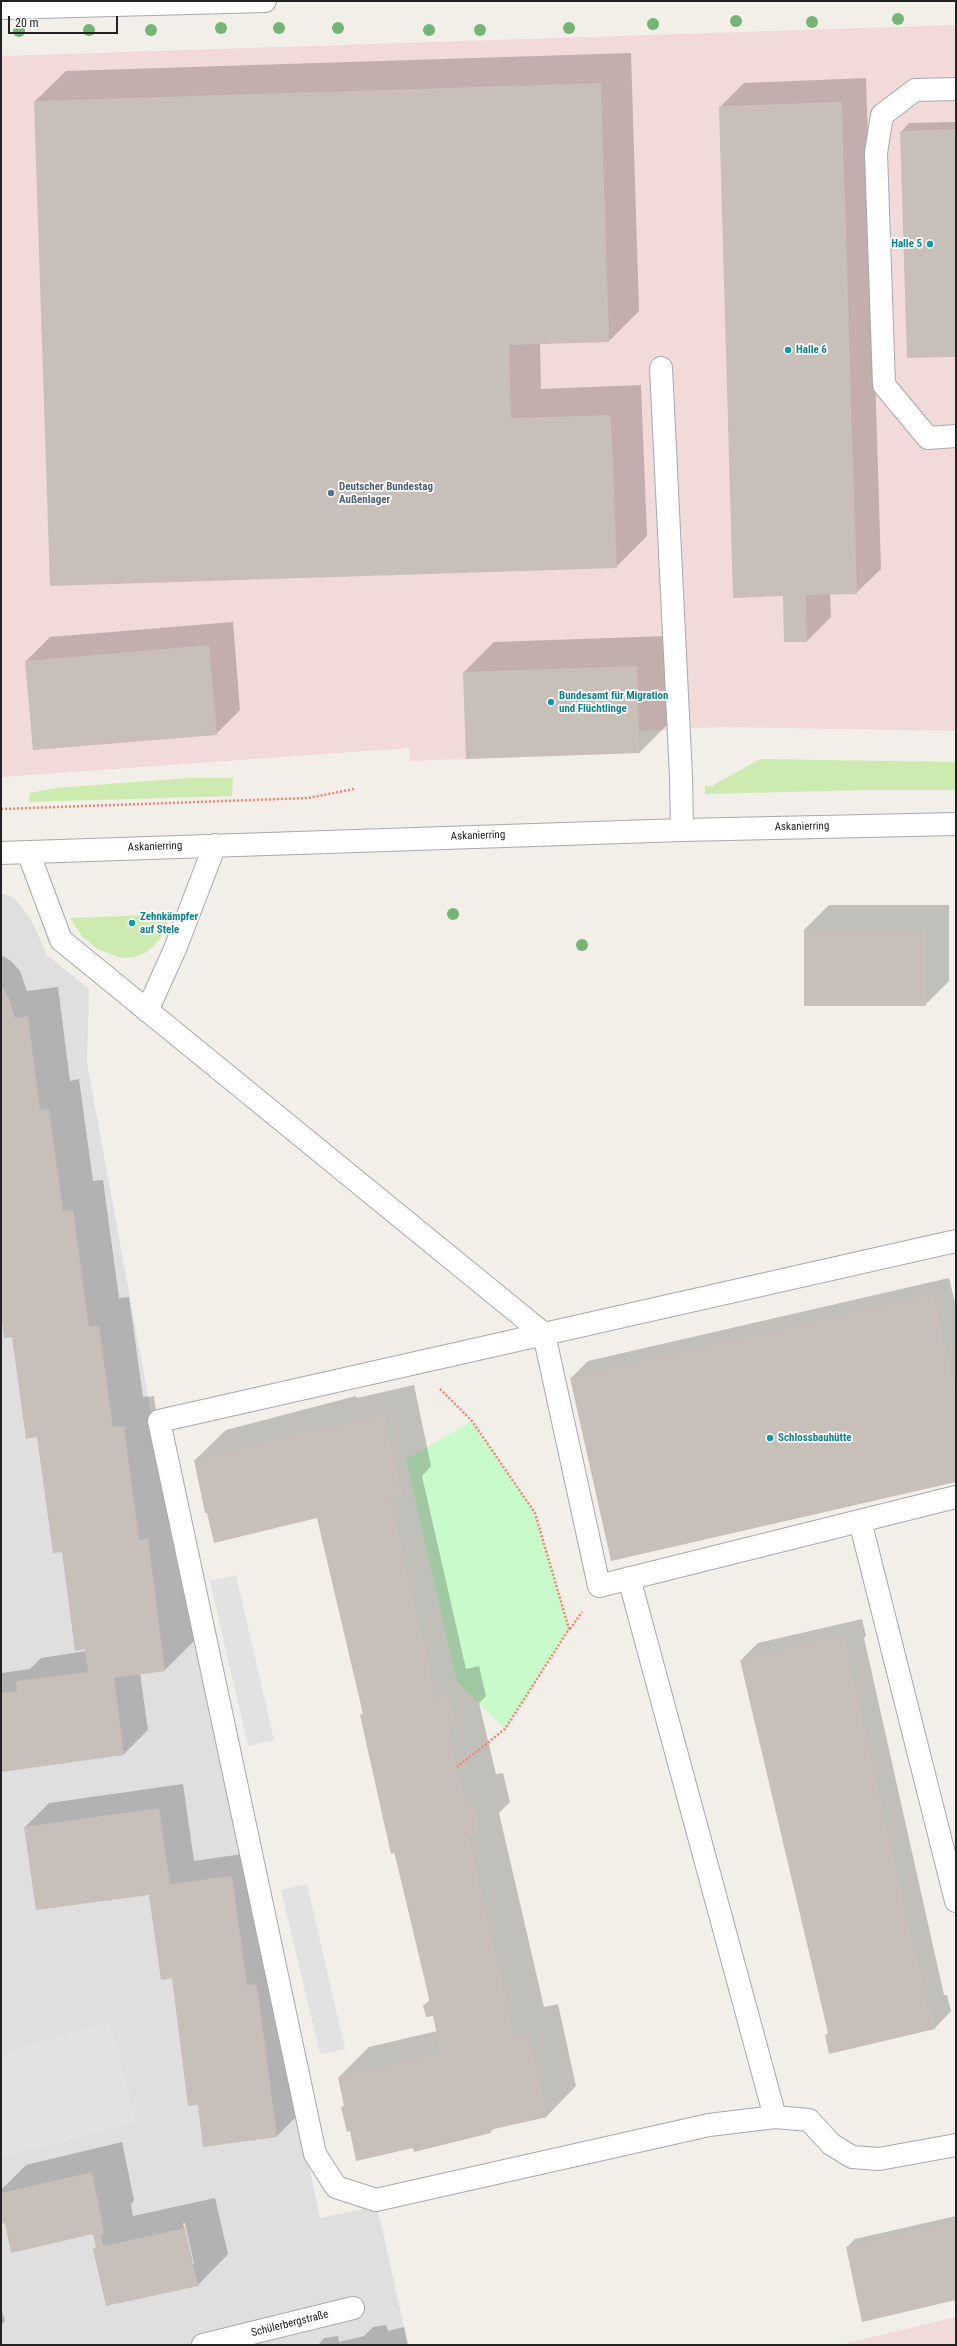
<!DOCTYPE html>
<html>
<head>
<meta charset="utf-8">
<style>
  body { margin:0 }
  #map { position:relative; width:957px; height:2346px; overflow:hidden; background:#f2efe9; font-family:"Roboto Condensed",sans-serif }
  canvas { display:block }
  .frame { position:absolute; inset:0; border:2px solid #222; pointer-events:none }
  .scale { position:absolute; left:8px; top:16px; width:110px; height:18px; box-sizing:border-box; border:2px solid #222; border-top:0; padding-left:5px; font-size:12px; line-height:14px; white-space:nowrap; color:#222; -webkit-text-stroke:3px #fff; paint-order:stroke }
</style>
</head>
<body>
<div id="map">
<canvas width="957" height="2346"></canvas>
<div class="frame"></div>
<div class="scale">20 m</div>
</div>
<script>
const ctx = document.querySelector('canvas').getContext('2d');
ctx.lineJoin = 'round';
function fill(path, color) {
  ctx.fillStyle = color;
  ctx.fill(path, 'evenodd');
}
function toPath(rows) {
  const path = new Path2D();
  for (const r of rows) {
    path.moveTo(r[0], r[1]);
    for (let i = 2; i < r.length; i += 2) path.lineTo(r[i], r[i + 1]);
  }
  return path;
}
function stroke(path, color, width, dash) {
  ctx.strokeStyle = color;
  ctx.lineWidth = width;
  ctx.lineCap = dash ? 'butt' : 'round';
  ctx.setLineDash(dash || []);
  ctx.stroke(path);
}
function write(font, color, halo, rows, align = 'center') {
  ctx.font = font + ' "Roboto Condensed",sans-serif';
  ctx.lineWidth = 3.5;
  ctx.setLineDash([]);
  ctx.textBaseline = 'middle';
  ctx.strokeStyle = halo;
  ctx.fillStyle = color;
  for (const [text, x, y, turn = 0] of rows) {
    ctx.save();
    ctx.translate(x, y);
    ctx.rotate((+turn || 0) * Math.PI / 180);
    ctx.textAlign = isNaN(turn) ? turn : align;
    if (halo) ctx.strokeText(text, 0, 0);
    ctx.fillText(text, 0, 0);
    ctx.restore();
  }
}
fill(toPath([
  [1,893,14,898,31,919,47,955,89,989,87,1063,153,1424,320,2218,377,2206,408,2345,1,2345]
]), '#e0dfdf');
fill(toPath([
  [956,25,956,731,720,727,640,731,640,753,410,761,409,748,2,777,1,56],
  [956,2317,956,2345,840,2345,843,2344]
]), '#f2dad9');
fill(toPath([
  [760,759,956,762,956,790,867,790,705,794,705,786,712,786],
  [187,778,233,778,232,796,29,802,30,793,56,788],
  [172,914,160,939,147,952,135,957,121,958,97,949,82,936,70,918]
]), '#cdebb0');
fill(toPath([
  [472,1421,535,1513,569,1629,505,1729,457,1682,406,1459]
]), '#c8facc');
fill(toPath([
  [236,1575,274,1740,248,1746,210,1581],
  [307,1884,345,2049,320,2054,281,1890],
  [110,2022,137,2122,1,2158,1,2052]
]), '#e2e2e2');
fill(toPath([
  [631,53,639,311,609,341,540,343,541,389,641,385,647,536,616,567,35,101,66,71],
  [866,78,881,569,856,593,830,594,831,617,807,641,784,595,720,107,744,83],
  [956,122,956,356,901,132,909,123],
  [233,622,240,710,216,734,26,661,50,637],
  [667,636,670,722,640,752,464,672,494,642],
  [829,905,949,905,949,981,925,1005,805,929],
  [1,955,11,961,20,971,27,991,58,987,70,1081,79,1079,93,1181,103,1180,119,1298,129,1297,143,1397,154,1396,169,1510,195,1640,165,1670,140,1673,148,1730,124,1754,1,1771,1,1673,30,1669,41,1658,86,1651,38,1436,13,1336,1,1305],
  [949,1278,956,1307,956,1481,571,1378,588,1361],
  [414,1385,431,1466,422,1476,466,1669,479,1666,486,1696,479,1703,496,1774,503,1773,510,1802,499,1813,544,2007,558,2004,576,2086,546,2117,495,2128,490,2132,414,2147,351,2130,342,2107,345,2105,339,2077,369,2047,437,2031,433,2015,424,2005,430,2000,361,1715,364,1713,318,1516,195,1460,226,1430,356,1396,357,1398],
  [862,1619,866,1636,864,1638,944,1995,947,1995,951,2011,935,2028,829,2033,741,1660,758,1643],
  [183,1784,194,1861,256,1852,301,2112,277,2136,199,2104,172,1977,150,1894,25,1827,49,1803],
  [122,2142,134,2200,131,2205,133,2216,215,2198,228,2254,198,2285,97,2247,94,2233,6,2222,1,2214,1,2190,26,2165],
  [183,2223,185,2223,194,2264,192,2264],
  [956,2216,956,2299,847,2247,855,2239],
  [1,2308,5,2321,1,2325],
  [386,2325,388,2331,404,2327,408,2345,318,2345,324,2338,338,2336,339,2342,364,2336,373,2327]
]), '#0003');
fill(toPath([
  [601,83,609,342,509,345,511,418,611,415,617,568,50,586,34,101],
  [842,102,857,594,806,595,807,642,784,642,783,596,733,598,719,106],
  [956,129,956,357,907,358,900,131],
  [209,645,217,735,33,750,25,661],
  [637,666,640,753,466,759,463,672],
  [804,929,926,929,926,1006,804,1006],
  [1,985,9,998,15,1018,28,1016,40,1110,49,1109,63,1211,73,1210,89,1327,99,1326,113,1427,124,1426,139,1540,148,1538,165,1671,114,1678,124,1755,1,1772,1,1693,17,1691,16,1681,88,1672,85,1649,75,1651,62,1552,53,1553,37,1437,26,1439,12,1337,4,1338,1,1312],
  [932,1294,956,1394,956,1482,611,1561,570,1378],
  [384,1415,402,1497,390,1500,436,1699,449,1695,456,1727,448,1729,457,1767,466,1804,473,1802,480,1833,468,1837,514,2036,528,2033,547,2117,490,2130,491,2133,414,2152,413,2148,356,2161,350,2131,347,2132,341,2107,344,2106,338,2077,441,2053,433,2016,426,2017,423,2005,430,2003,395,1853,391,1854,360,1715,363,1714,317,1518,214,1543,207,1513,205,1513,194,1460,326,1426,327,1428],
  [845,1635,849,1654,847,1654,928,2011,931,2011,935,2029,829,2054,825,2035,828,2033,740,1660],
  [159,1808,170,1884,232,1876,247,1985,256,1984,259,2000,277,2137,203,2147,198,2105,188,2106,172,1978,161,1980,149,1895,36,1910,24,1827],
  [92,2172,104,2232,101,2236,103,2246,185,2228,198,2286,106,2306,93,2249,96,2247,93,2234,11,2253,5,2223,3,2224,1,2218,1,2193],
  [956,2221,956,2300,862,2322,846,2247]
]), '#c7bfb8');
const minor = toPath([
  [1,8,265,1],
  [956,89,915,90,882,115,876,153,884,385,928,438,956,436],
  [661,368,681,777,682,830],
  [28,852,61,940,544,1334,599,1586,956,1497],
  [1,853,682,830,956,824],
  [147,1011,175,949,215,845],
  [956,1241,159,1421,315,2154,336,2187,376,2200,709,2125,775,2117,809,2120,831,2144,852,2157,879,2159,956,2145],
  [860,1521,956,1901],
  [629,1578,775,2117],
  [203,2345,353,2308]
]);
stroke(minor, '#a9a9a9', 24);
stroke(toPath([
  [1,809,308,798,354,789],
  [440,1389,472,1421,535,1513,569,1629,505,1729,457,1767],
  [570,1629,582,1612]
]), '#fa8072', 2.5, [2, 2]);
stroke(minor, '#fff', 22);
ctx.fillStyle = '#74b475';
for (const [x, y] of [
  [898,19],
  [736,21],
  [812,22],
  [653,24],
  [221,28],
  [279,28],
  [338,28],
  [569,28],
  [89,30],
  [151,30],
  [429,30],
  [480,30],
  [19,31],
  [453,914],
  [582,945]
]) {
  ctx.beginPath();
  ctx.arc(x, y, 6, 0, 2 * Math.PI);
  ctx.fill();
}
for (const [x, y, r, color] of [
  [930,244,4,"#0f9aa8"],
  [788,350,4,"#0f9aa8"],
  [331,493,4,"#5c6f8a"],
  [551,702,4,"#0f9aa8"],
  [132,923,4,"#0f9aa8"],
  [770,1438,4,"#0f9aa8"]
]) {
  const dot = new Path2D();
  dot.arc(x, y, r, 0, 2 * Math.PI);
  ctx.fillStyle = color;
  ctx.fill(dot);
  stroke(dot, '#fff', 1.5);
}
write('bold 11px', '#0d838f', '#fff', [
  ["Halle 5",922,244,"right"],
  ["Halle 6",796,350],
  ["Bundesamt für Migration",559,696],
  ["und Flüchtlinge",559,709],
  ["Zehnkämpfer",140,917],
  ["auf Stele",140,930],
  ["Schlossbauhütte",778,1438]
], 'left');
write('bold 11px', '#4e5e75', '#fff', [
  ["Deutscher Bundestag",339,487],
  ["Außenlager",339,500]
], 'left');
write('11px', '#222', '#fff', [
  ["Askanierring",802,827,-1],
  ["Askanierring",478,836,-2],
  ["Askanierring",155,847,-2],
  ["Schülerbergstraße",290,2324,-14]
]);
</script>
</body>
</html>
